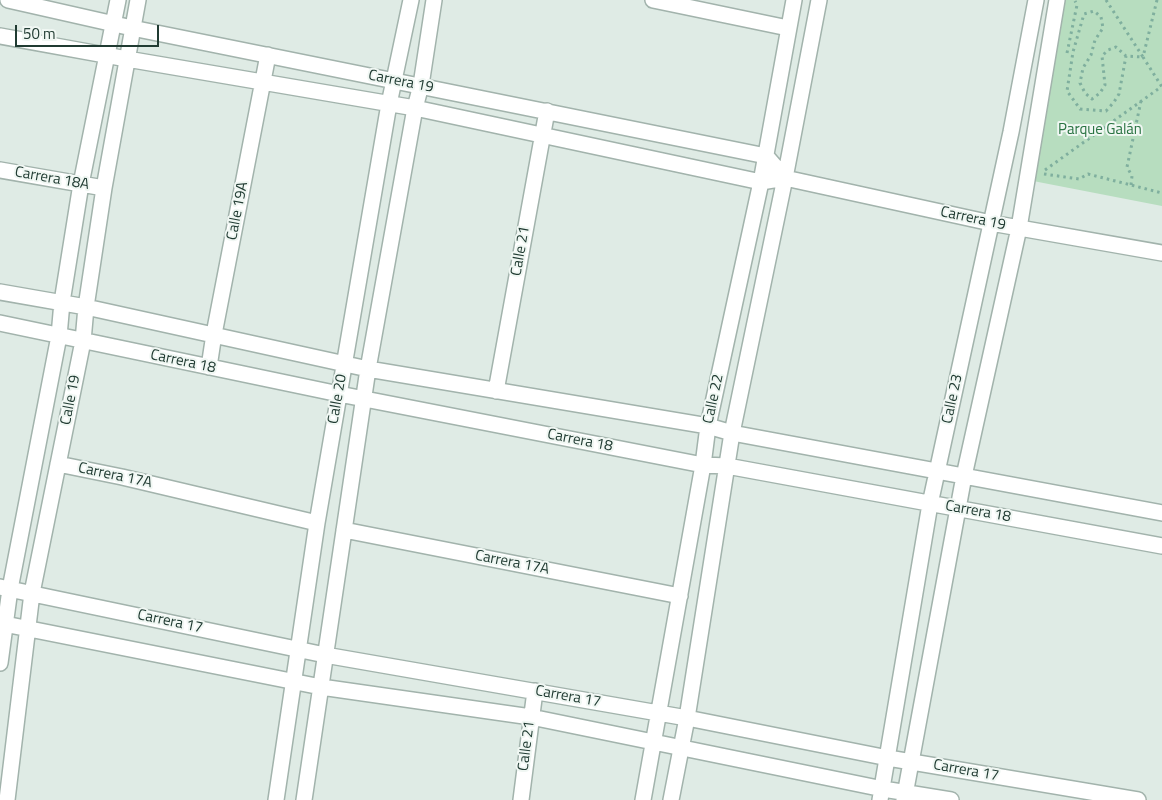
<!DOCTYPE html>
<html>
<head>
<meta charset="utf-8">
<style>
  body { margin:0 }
  #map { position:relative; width:1162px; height:800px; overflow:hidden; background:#dfebe5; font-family:"Titillium Web",sans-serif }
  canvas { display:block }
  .scale { position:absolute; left:15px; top:25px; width:144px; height:22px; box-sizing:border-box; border:2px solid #203b32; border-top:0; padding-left:6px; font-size:15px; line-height:18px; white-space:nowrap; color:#203b32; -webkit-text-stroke:4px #f0f7f3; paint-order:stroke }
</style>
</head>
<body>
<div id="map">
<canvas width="1162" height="800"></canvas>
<div class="scale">50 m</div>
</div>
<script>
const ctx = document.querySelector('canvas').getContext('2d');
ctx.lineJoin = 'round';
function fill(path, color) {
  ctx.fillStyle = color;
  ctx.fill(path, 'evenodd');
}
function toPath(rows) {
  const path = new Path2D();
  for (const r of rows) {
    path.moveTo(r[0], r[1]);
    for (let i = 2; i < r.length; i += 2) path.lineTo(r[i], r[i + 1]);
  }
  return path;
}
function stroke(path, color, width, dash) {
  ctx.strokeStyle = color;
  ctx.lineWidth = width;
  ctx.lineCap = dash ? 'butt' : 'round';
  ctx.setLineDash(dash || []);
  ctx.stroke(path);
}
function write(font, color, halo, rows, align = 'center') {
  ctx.font = font + ' "Titillium Web",sans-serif';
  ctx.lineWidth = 4;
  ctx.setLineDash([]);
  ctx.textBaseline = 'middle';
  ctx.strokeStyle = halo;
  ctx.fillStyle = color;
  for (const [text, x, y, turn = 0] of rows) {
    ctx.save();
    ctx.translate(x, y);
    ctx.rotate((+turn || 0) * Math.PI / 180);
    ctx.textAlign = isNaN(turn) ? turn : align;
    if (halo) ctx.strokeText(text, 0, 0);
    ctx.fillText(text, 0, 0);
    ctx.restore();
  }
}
fill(toPath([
  [1058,0,1162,0,1162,206,1028,180]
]), '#b7ddbf');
const minor = toPath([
  [8,0,132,28,766,156,785,178],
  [653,0,788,28],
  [0,36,127,59,415,108,761,182,785,178,991,223,1162,253],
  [0,170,104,188],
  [0,292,86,307,368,369,708,426,732,433,1162,513],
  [0,323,339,394,703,465,727,466,1162,546],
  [209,367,214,334,268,55],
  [496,391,547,111],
  [58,464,122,477,317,523],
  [344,530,680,596],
  [0,587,325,655,687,718,888,758,1138,800],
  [0,623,321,687,531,717,883,789,951,800],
  [0,663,10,589,59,336,62,302,81,184,118,0],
  [7,800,32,593,83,341,86,307,104,188,138,0],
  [276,800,317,523,389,104,411,0],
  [304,800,368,369,415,108,421,85,434,0],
  [521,800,535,691],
  [643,800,703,465,708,426,761,182,794,0],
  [671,800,687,718,732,433,785,178,819,0],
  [880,800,930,504,1011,132,1036,0],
  [904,800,964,476,1019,228,1057,0]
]);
stroke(minor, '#a2b3ac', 18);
stroke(toPath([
  [1106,0,1143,57,1126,56,1116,47,1108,50,1102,56,1105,85,1100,93,1092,99,1085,93,1080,83,1083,68,1091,55,1095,40,1103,28,1101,17,1094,11,1084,14,1073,52,1067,91,1080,109,1106,111,1114,102,1119,94,1126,56],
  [1157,0,1143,57,1162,87],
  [1067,53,1077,5,1075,1],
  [1045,170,1161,87],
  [1044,174,1079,179,1088,174,1162,193],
  [1131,185,1132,176,1127,167,1141,101]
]), '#7faf9e', 3, [2.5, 4]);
stroke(minor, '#fff', 15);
write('15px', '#203b32', '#f0f7f3', [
  ["Carrera 19",401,82,11],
  ["Carrera 18A",52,179,10],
  ["Calle 19A",238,211,-79],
  ["Carrera 19",973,219,12],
  ["Calle 21",521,251,-80],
  ["Carrera 18",183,362,12],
  ["Calle 20",338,399,-80],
  ["Calle 22",714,399,-78],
  ["Calle 23",953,399,-78],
  ["Calle 19",71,400,-79],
  ["Carrera 18",580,441,11],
  ["Carrera 17A",115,476,12],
  ["Carrera 18",978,512,10],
  ["Carrera 17A",512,563,11],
  ["Carrera 17",170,622,12],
  ["Carrera 17",568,697,10],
  ["Calle 21",527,746,-83],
  ["Carrera 17",966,771,10]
]);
write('15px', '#297342', '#f0f7f3', [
  ["Parque Galán",1100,130]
]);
</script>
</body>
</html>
